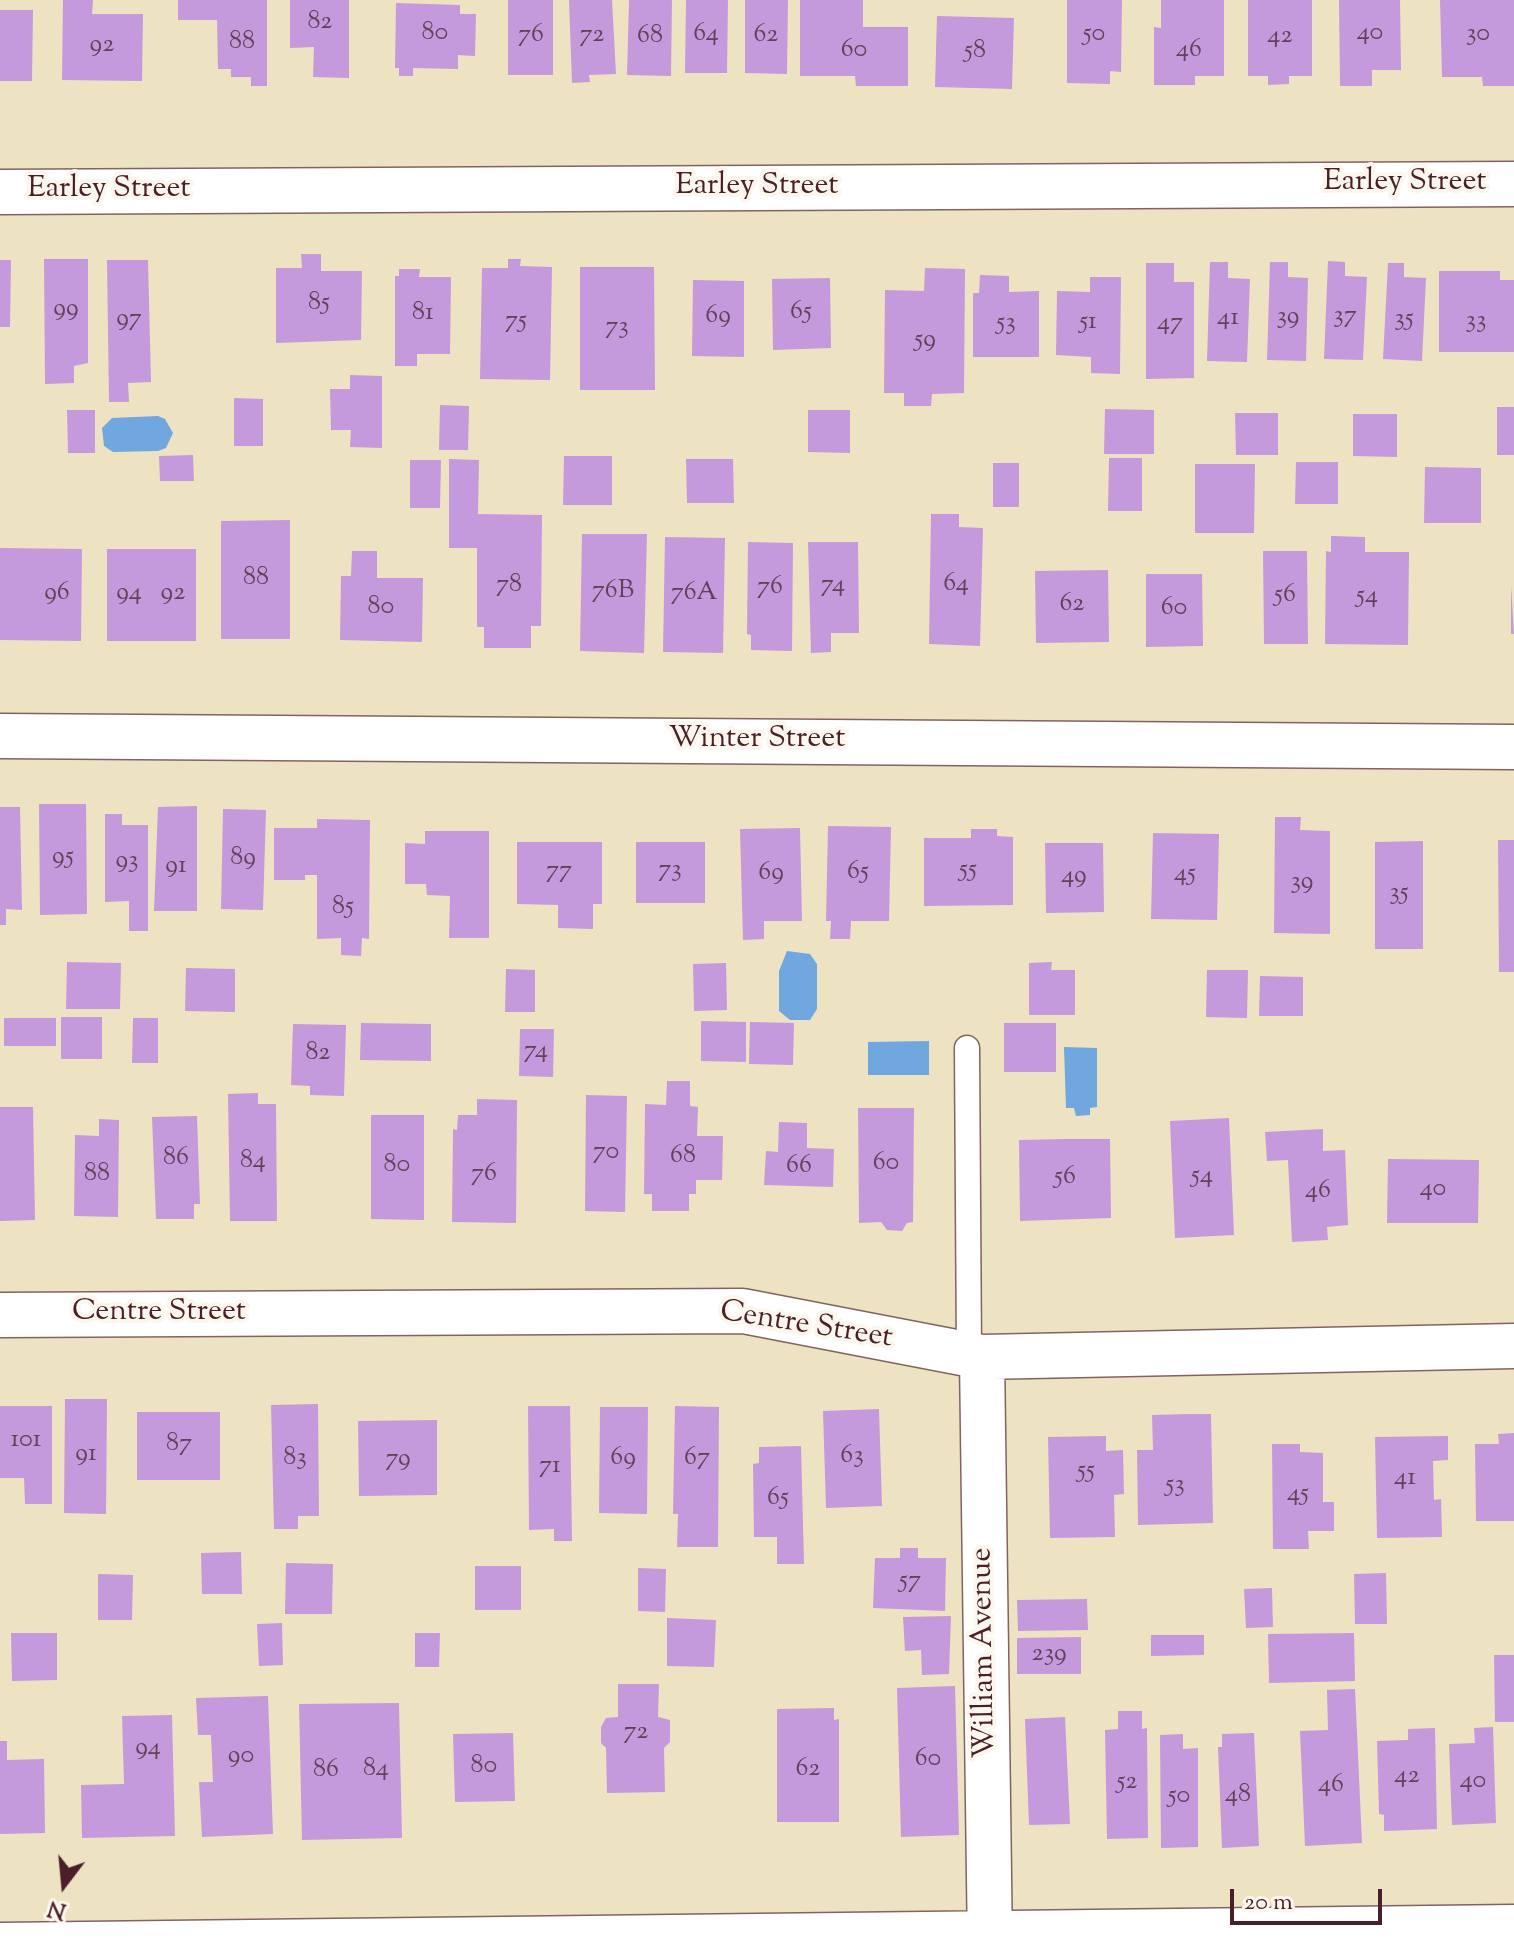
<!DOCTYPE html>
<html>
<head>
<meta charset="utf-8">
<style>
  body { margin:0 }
  #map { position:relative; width:1514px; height:1949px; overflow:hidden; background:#ede2c2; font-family:"Sorts Mill Goudy",serif }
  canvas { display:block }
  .north { position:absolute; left:24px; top:1845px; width:80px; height:80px; -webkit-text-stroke:6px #fbf7ec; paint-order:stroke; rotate:196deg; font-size:22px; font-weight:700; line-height:32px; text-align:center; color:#4a1f2b }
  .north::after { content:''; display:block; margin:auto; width:28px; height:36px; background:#4a1f2b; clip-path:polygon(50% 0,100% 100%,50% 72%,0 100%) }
  .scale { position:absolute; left:1230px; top:1889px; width:152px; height:36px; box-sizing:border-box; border:4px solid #4a1f2b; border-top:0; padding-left:10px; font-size:24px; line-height:28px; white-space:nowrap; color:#4a1f2b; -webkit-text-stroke:6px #fbf7ec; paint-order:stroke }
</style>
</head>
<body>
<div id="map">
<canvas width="1514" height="1949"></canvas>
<div class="north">N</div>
<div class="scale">20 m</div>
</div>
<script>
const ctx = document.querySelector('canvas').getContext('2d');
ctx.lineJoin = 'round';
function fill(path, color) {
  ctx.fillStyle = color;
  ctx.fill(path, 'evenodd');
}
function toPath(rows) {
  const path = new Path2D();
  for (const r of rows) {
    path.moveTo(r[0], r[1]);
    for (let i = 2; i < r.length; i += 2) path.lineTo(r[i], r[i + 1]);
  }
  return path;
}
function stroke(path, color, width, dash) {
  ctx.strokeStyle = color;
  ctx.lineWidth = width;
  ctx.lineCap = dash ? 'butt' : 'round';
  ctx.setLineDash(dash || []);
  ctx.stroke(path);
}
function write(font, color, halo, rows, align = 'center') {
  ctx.font = font + ' "Sorts Mill Goudy",serif';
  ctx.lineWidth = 8;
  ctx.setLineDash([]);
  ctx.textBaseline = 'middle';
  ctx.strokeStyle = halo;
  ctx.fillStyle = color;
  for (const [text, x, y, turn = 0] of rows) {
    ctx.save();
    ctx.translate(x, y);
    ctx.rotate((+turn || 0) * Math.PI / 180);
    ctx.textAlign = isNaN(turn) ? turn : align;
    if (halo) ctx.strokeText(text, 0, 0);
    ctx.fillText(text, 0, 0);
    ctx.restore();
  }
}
fill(toPath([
  [158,416,165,419,173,433,166,448,158,451,113,452,104,446,102,428,112,418],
  [787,951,810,954,817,964,817,1009,810,1020,790,1020,779,1011,779,971],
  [929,1041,929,1075,868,1075,868,1042],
  [1064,1047,1097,1048,1097,1107,1090,1108,1090,1115,1076,1116,1074,1108,1066,1108]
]), '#70a7de');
fill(toPath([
  [63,0,93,0,92,14,143,14,142,81,62,80],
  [178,0,267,0,267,86,251,86,251,77,231,77,231,69,218,69,217,20,178,20],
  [290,0,349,0,349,78,313,77,314,47,290,48],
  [508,0,553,0,553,75,508,75],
  [569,0,612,0,616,74,589,75,590,82,572,83],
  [629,0,672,0,671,76,627,75],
  [686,0,728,0,727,73,685,73],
  [745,0,788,0,787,74,745,73],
  [800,0,863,0,863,27,908,27,908,86,856,86,855,76,800,76],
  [1067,0,1122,0,1121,72,1110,71,1110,84,1067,83],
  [1161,0,1224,0,1224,76,1195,76,1195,85,1154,85,1154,27,1161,28],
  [1248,0,1312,0,1312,76,1289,76,1289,84,1268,85,1268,76,1248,76],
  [1339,0,1400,0,1401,70,1372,70,1372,86,1340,86],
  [1440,0,1514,0,1514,86,1483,86,1482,77,1442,77],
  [396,3,460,5,460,14,476,14,475,56,458,55,458,69,413,68,413,76,399,76,399,68,395,68],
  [0,10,33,10,32,81,0,81],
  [937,16,1014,18,1012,89,935,87],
  [301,254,321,254,321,271,362,271,361,340,276,343,276,268,302,268],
  [44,259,88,259,88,363,74,366,74,383,45,384],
  [508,259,521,259,520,266,552,267,550,380,480,379,482,268,508,268],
  [0,260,11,260,10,327,0,327],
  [107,260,148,260,151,382,128,383,129,402,109,402],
  [1328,261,1345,262,1345,276,1367,277,1363,360,1324,359],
  [1210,262,1228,262,1228,278,1250,279,1247,362,1207,361],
  [1270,262,1288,262,1288,277,1308,278,1306,361,1267,360],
  [1146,263,1174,263,1174,282,1194,282,1194,378,1146,379],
  [1388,263,1404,263,1404,277,1426,278,1422,361,1383,359],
  [580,267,654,267,655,390,580,390],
  [925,268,965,269,964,393,932,394,931,406,904,406,904,393,884,393,885,290,924,291],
  [399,269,420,269,419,277,451,277,450,354,417,354,417,366,395,366,395,276,399,276],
  [1439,271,1500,271,1500,280,1514,280,1514,352,1439,352],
  [980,275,1009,276,1009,292,1039,291,1039,357,973,357,973,293,979,293],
  [1090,277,1121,277,1120,374,1091,373,1091,357,1056,355,1057,291,1090,292],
  [830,278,831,348,773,350,772,279],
  [693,280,744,281,744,357,692,356],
  [350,375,382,376,382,448,350,447,351,430,331,430,330,389,350,389],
  [234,398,263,399,263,446,234,446],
  [440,405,469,406,468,450,439,450],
  [1497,407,1514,407,1514,455,1497,455],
  [1105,409,1154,410,1154,454,1104,454],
  [67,410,95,410,95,453,68,453],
  [808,410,850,410,850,453,808,452],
  [1235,413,1278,413,1278,455,1236,455],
  [1353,414,1397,414,1397,457,1353,456],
  [193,455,194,481,160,481,159,456],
  [564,456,612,456,612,505,563,505],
  [1109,458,1142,458,1142,511,1108,511],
  [449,459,479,460,478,514,542,515,541,626,531,626,531,648,484,648,484,627,477,627,477,548,449,548],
  [686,459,733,459,734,503,687,503],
  [410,460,441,460,440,508,410,508],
  [1296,462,1338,462,1338,504,1295,504],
  [993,463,1019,463,1019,507,993,507],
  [1195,464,1255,464,1254,533,1195,533],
  [1425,467,1481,468,1481,523,1424,523],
  [931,514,959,514,959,527,983,528,980,646,929,644],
  [290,520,290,639,221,639,221,521],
  [582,534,647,534,644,653,580,651],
  [1331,536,1365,537,1365,552,1409,552,1408,645,1325,644,1326,551,1331,552],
  [665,537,725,538,723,653,663,652],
  [748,542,793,543,792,651,751,650,751,635,747,634],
  [808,542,858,542,859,633,831,633,831,652,811,653],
  [0,548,82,549,81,641,0,640],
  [107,549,196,549,196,641,107,641],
  [352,551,377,551,377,578,423,578,422,642,340,640,341,576,351,576],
  [1263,551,1307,551,1308,644,1264,644],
  [1108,570,1109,642,1036,643,1035,571],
  [1146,574,1202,574,1203,646,1146,647],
  [1511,585,1514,634,1511,634],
  [39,804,86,804,87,914,40,915],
  [197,806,197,911,154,911,158,807],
  [0,807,20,807,22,910,6,909,6,925,0,925],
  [223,809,266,810,263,910,221,909],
  [105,814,122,814,122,825,148,825,148,931,129,931,129,901,105,902],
  [1275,817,1301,817,1300,830,1330,831,1330,934,1274,933],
  [317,819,370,820,369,939,362,938,361,956,341,955,341,938,317,939,317,875,305,875,305,880,274,880,274,828,317,828],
  [828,826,891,827,889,921,851,921,850,939,830,939,831,921,826,921],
  [800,828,802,921,764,921,764,939,743,940,740,829],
  [971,829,997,829,997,836,1013,837,1013,905,924,906,924,838,971,838],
  [425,831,489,831,489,938,449,938,450,896,427,895,426,884,405,884,405,843,425,844],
  [1153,833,1219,834,1217,920,1151,919],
  [1498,840,1514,840,1514,972,1499,972],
  [1423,841,1423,949,1375,949,1375,842],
  [517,842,602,842,602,904,593,904,593,929,558,928,558,905,517,904],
  [636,842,705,842,705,903,636,903],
  [1045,843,1103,843,1104,912,1046,913],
  [67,962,121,963,120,1009,66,1009],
  [1052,962,1051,970,1075,970,1075,1015,1029,1015,1029,963],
  [726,963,727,1010,694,1011,693,964],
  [186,968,235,969,235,1012,185,1011],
  [506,969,535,970,535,1012,505,1012],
  [1207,970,1248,970,1247,1018,1206,1017],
  [1260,976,1303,977,1303,1016,1259,1016],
  [61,1017,102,1017,102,1059,61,1059],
  [4,1018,56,1018,56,1046,4,1046],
  [133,1018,158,1018,158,1063,132,1063],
  [701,1021,746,1022,746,1062,701,1061],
  [750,1022,794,1023,793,1065,749,1064],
  [361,1023,431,1024,431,1061,360,1060],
  [1004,1023,1056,1023,1056,1072,1004,1072],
  [293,1024,346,1025,344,1096,310,1095,310,1086,291,1085],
  [520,1029,554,1029,553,1077,519,1076],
  [667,1081,690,1081,690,1106,698,1107,697,1136,723,1136,722,1180,696,1180,696,1194,689,1194,689,1211,652,1211,652,1194,644,1194,645,1104,666,1105],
  [258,1093,258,1104,276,1104,277,1221,230,1221,228,1094],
  [586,1095,627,1096,625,1212,585,1211],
  [477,1099,517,1100,516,1223,452,1222,453,1129,457,1130,458,1115,477,1115],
  [0,1107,33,1107,35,1220,0,1221],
  [858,1108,914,1108,913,1222,907,1223,902,1231,887,1230,881,1222,859,1223],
  [371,1115,424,1115,424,1220,371,1219],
  [197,1116,200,1204,194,1204,194,1219,156,1219,152,1117],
  [1229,1118,1234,1235,1175,1238,1170,1121],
  [99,1119,119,1120,118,1217,74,1216,75,1135,99,1136],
  [779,1122,807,1123,807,1148,834,1149,833,1187,764,1185,766,1151,778,1152],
  [1323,1129,1323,1151,1345,1150,1348,1225,1327,1227,1328,1240,1292,1242,1288,1160,1267,1161,1265,1132],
  [1065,1139,1110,1139,1111,1218,1020,1221,1019,1140],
  [1388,1159,1479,1160,1478,1223,1387,1223],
  [65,1399,107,1399,106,1514,64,1513],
  [318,1404,319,1516,298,1516,298,1529,274,1529,271,1405],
  [0,1406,52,1406,52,1504,25,1504,24,1478,0,1478],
  [528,1406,570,1406,572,1541,554,1541,554,1529,529,1530],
  [675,1406,719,1407,718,1547,677,1547,678,1514,673,1514],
  [600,1407,648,1407,647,1514,599,1513],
  [879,1409,882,1506,826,1508,823,1411],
  [137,1412,220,1412,220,1480,137,1480],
  [1191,1414,1211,1414,1213,1523,1138,1525,1137,1450,1153,1450,1152,1415],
  [437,1420,437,1495,359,1496,358,1421],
  [1514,1433,1514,1521,1476,1521,1475,1444,1499,1444,1498,1434],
  [1106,1436,1106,1451,1123,1450,1124,1494,1114,1495,1115,1537,1050,1538,1048,1437],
  [1448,1436,1448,1460,1433,1461,1434,1500,1441,1499,1442,1537,1377,1538,1375,1437],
  [1272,1444,1300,1444,1300,1452,1323,1453,1323,1502,1334,1502,1334,1531,1308,1531,1309,1549,1273,1549],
  [801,1446,804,1564,777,1564,777,1537,754,1537,753,1464,759,1463,759,1447],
  [900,1548,918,1548,918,1558,946,1558,945,1611,873,1608,875,1558,900,1558],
  [241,1552,242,1594,202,1594,201,1553],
  [286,1563,333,1564,332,1614,285,1614],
  [475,1566,521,1566,521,1610,475,1610],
  [638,1568,666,1569,665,1612,638,1611],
  [1386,1573,1387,1624,1355,1624,1354,1574],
  [98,1574,133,1575,132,1620,98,1620],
  [1272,1588,1273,1627,1246,1628,1244,1589],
  [1087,1599,1088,1630,1018,1631,1017,1600],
  [951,1616,949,1674,922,1675,921,1650,905,1651,903,1617],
  [667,1618,716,1620,714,1667,667,1666],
  [282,1623,283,1665,259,1666,257,1624],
  [11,1633,57,1633,57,1680,12,1681],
  [415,1633,440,1633,439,1667,415,1667],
  [1354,1633,1355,1681,1269,1683,1268,1634],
  [1151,1635,1204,1635,1204,1655,1151,1656],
  [1081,1637,1081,1674,1017,1674,1017,1638],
  [1494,1655,1514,1655,1514,1722,1495,1722],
  [618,1684,659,1684,658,1717,670,1720,670,1742,664,1748,665,1792,607,1793,606,1748,601,1743,601,1727,606,1718,618,1717],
  [955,1686,959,1835,901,1837,897,1688],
  [1355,1689,1362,1843,1305,1846,1300,1731,1328,1730,1327,1690],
  [268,1696,273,1834,202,1837,199,1782,213,1782,211,1735,198,1735,196,1698],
  [399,1703,402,1838,302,1840,299,1704],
  [834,1708,834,1720,839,1719,839,1822,777,1822,777,1709],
  [1118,1711,1142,1711,1142,1729,1147,1728,1148,1838,1107,1839,1105,1730,1118,1729],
  [172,1715,175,1836,82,1838,81,1785,124,1784,122,1716],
  [1065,1717,1070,1824,1029,1825,1025,1719],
  [1493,1727,1496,1823,1452,1825,1449,1744,1475,1743,1474,1728],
  [1435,1728,1437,1829,1384,1831,1384,1815,1379,1814,1377,1741,1408,1740,1408,1729],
  [513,1733,515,1801,455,1802,453,1734],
  [1254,1733,1259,1846,1222,1848,1218,1747,1222,1747,1222,1734],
  [1183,1734,1183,1749,1198,1748,1198,1847,1161,1848,1160,1735],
  [0,1741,7,1741,7,1760,44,1759,45,1833,0,1834]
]), '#c49add');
const service = toPath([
  [967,1048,969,1355]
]);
const minor = toPath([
  [0,192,1514,184],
  [0,736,1514,747],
  [0,1315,743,1311,982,1357,1514,1346],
  [982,1357,990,1949],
  [0,1945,1514,1927]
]);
stroke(service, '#836360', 27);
stroke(minor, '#836360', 47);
stroke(service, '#fff', 24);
stroke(minor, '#fff', 44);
write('26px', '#683e58', null, [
  ["82",320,24],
  ["80",435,35],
  ["40",1370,35],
  ["64",706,36],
  ["50",1094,36],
  ["30",1478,36],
  ["76",531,37],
  ["72",592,37],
  ["62",766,37],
  ["68",650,38],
  ["42",1280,38],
  ["88",242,44],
  ["92",102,47],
  ["60",854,52],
  ["46",1189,52],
  ["58",975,53],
  ["85",319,305],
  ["99",66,311],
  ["65",801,314],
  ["81",423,315],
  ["69",718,318],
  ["37",1345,318],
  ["39",1288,319],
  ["41",1228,320],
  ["97",129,321],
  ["35",1404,321],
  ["75",516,323],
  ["33",1476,323],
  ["51",1088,324],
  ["53",1006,325],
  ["47",1170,325],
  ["73",617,329],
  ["59",925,342],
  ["88",256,580],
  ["64",956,586],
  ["78",509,587],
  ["74",833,587],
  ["76",770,589],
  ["76B",613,593],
  ["96",57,595],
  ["94",129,595],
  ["92",173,595],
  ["76A",694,595],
  ["56",1285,597],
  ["54",1367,598],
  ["62",1072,606],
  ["80",381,609],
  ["60",1174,610],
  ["95",63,859],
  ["89",243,860],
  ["93",127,863],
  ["91",176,868],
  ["73",670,872],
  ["55",968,872],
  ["77",559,873],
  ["65",858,874],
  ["69",771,875],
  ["45",1185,876],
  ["49",1074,878],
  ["39",1302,884],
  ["35",1399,895],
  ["85",343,909],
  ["74",536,1053],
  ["82",318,1055],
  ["70",606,1154],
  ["68",683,1158],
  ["86",176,1160],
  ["84",253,1163],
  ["60",886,1165],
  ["80",397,1167],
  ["66",799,1168],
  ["88",97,1176],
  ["76",484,1176],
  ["54",1202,1178],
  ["56",1065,1179],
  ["40",1433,1191],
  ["46",1318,1193],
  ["101",26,1442],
  ["87",179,1446],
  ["91",86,1456],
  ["63",852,1458],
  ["83",295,1460],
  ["69",623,1460],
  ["67",697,1460],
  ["79",398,1461],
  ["71",550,1468],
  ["55",1086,1473],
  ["41",1405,1480],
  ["53",1175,1487],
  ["45",1298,1496],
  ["65",778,1500],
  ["57",910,1583],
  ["239",1049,1656],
  ["72",636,1734],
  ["94",148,1750],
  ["90",241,1758],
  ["60",928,1761],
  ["80",484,1768],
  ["84",376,1771],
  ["62",808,1771],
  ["86",326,1772],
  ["42",1407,1778],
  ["40",1473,1783],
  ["52",1127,1784],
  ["46",1331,1787],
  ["48",1238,1797],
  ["50",1179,1798]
]);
write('30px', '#4a1f2b', '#fbf7ec', [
  ["Earley Street",1405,184],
  ["Earley Street",757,188],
  ["Earley Street",109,191],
  ["Winter Street",757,741],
  ["Centre Street",159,1314],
  ["Centre Street",806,1327,9],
  ["William Avenue",986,1653,-91]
]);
</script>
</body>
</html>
